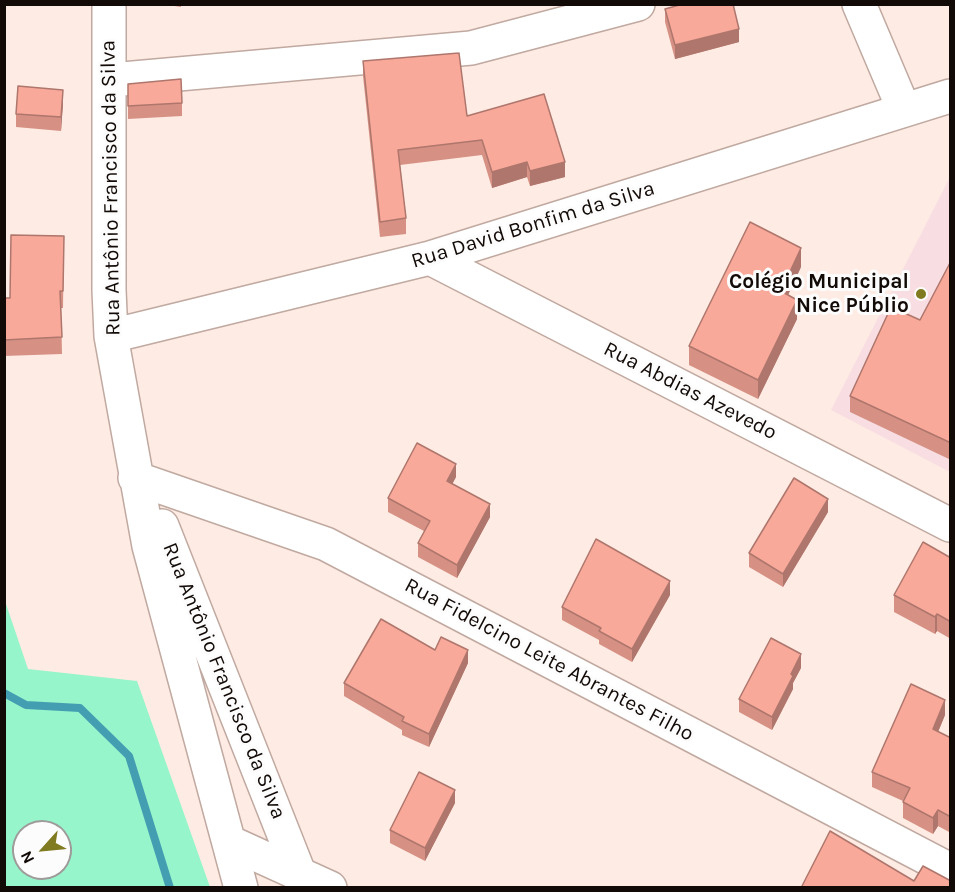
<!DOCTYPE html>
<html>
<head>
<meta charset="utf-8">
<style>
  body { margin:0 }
  #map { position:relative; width:955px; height:892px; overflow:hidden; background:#feebe3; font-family:Karla,sans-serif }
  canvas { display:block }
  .frame { position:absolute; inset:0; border:6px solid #120a07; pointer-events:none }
  .north { position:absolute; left:12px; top:820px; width:60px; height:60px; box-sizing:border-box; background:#fcfcfc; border:2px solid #9e9b9a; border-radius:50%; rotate:243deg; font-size:16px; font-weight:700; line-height:24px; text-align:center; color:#120a07 }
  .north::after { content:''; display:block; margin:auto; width:21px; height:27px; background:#807a20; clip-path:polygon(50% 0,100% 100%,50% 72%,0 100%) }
</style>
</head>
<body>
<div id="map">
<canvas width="955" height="892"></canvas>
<div class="frame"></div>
<div class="north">N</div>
</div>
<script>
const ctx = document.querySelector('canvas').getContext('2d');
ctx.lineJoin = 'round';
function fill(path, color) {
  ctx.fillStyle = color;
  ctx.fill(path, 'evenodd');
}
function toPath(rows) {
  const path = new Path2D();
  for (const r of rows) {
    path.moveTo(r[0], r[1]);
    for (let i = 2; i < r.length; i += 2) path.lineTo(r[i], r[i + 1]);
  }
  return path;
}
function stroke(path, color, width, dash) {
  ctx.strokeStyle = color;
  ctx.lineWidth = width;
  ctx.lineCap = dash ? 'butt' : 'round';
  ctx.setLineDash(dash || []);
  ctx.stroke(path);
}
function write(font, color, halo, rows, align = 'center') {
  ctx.font = font + ' Karla,sans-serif';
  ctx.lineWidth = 6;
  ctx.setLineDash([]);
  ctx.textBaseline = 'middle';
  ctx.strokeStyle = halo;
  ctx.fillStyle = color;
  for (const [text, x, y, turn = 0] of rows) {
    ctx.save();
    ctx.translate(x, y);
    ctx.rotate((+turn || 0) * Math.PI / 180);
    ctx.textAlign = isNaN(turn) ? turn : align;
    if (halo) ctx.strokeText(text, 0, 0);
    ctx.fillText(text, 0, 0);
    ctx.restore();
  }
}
fill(toPath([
  [950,177,950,472,831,410]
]), '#f8dee2');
fill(toPath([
  [5,601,28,669,137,681,210,887,5,887],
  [24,832,60,832,60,868,24,868]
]), '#97f5cb');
stroke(toPath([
  [4,693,26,705,80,708,129,756,170,888]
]), '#449eb2', 8);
const minor = toPath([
  [109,4,109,290,111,336,149,546,241,888],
  [859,4,904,110],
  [111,80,471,48,638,4],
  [430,258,950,525],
  [111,336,430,258,950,96],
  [135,478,326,544,950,870],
  [162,526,305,888],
  [229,842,330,888]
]);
stroke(minor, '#c0a9a0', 36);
stroke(minor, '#fff', 33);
fill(toPath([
  [161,4,181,4,181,7],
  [665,9,739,42,675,59,665,22],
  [363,61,467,116,565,177,530,186,527,177,492,188,482,155,400,165,406,218,406,234,380,237,363,76],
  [128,84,182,103,182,116,128,119],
  [63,103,61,131,16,127,16,114],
  [64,236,63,308,61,308,62,354,4,356,4,298,10,298],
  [951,261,951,460,850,412,850,396,920,320],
  [801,267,788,295,797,319,758,399,689,365,689,346],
  [456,477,452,484,490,517,457,578,418,557,418,543,424,531,388,512,388,498],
  [828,512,783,587,749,567,749,553],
  [951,558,951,639,937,631,935,634,894,612,894,595],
  [670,595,632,662,599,644,599,640,562,620,562,607],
  [435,650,468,663,429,747,402,735,402,730,344,696,344,683],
  [801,668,793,683,793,689,772,730,739,712,739,699],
  [945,715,938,732,951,738,951,833,938,826,933,834,903,818,903,801,872,787,872,772],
  [455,803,425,861,390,843,390,830]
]), '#d69184');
fill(toPath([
  [739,29,739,42,675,59,675,45],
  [63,90,63,103,61,131,61,117],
  [527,162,527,177,492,188,492,172],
  [565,162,565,177,530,186,530,171],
  [801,248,801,267,781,310,781,291],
  [797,300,797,319,758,399,758,380],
  [456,464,456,477,447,494,447,481],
  [828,499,828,512,783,587,783,574],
  [490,504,490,517,457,578,457,565],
  [670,581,670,595,632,662,632,649],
  [937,614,937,631,935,634,935,617],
  [468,650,468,663,429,747,429,734],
  [801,654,801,668,793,683,793,689,772,730,772,717,791,674],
  [945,700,945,715,933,744,933,729],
  [455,790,455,803,425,861,425,848],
  [938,810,938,826,933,834,933,818]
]), '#ae766c');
const building = toPath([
  [683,4,733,4,739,29,675,45,665,9,683,4],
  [459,53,467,116,544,94,565,162,530,171,527,162,492,172,482,140,398,150,406,218,380,222,363,61,459,53],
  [181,79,182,103,128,106,128,84,181,79],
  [18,86,63,90,61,117,16,114,18,86],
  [750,222,801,248,781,291,797,300,758,380,689,346,750,222],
  [11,235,64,236,63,291,60,291,62,337,4,340,4,298,10,298,11,235],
  [951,261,951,443,850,396,891,307,920,320,951,261],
  [417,443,456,464,447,481,490,504,457,565,418,543,430,521,388,498,417,443],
  [794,478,828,499,783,574,749,553,794,478],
  [596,539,670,581,632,649,599,631,601,628,562,607,596,539],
  [923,542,951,558,951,622,937,614,935,617,894,595,923,542],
  [381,619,435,650,441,637,468,650,429,734,402,721,404,717,344,683,381,619],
  [771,638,801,654,791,674,793,676,772,717,739,699,771,638],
  [911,684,945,700,933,729,951,738,951,817,938,810,933,818,903,802,910,788,872,772,911,684],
  [419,772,455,790,425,848,390,830,419,772],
  [830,831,914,881,923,866,951,881,951,888,801,888,830,831]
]);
fill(building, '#f9a99a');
stroke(building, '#ae766c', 1.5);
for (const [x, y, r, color] of [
  [921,294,6,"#807a20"]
]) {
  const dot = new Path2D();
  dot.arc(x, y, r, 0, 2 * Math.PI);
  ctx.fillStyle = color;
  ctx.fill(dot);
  stroke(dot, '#fcfcfc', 2);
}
write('21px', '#120a07', '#fcfcfc', [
  ["Rua Antônio Francisco da Silva",111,188,-91],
  ["Rua David Bonfim da Silva",533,225,-17],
  ["Rua Abdias Azevedo",690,391,27],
  ["Rua Fidelcino Leite Abrantes Filho",549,660,28],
  ["Rua Antônio Francisco da Silva",224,681,68]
]);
write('bold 21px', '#120a07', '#fcfcfc', [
  ["Colégio Municipal",909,282],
  ["Nice Públio",909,306]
], 'right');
</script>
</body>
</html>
